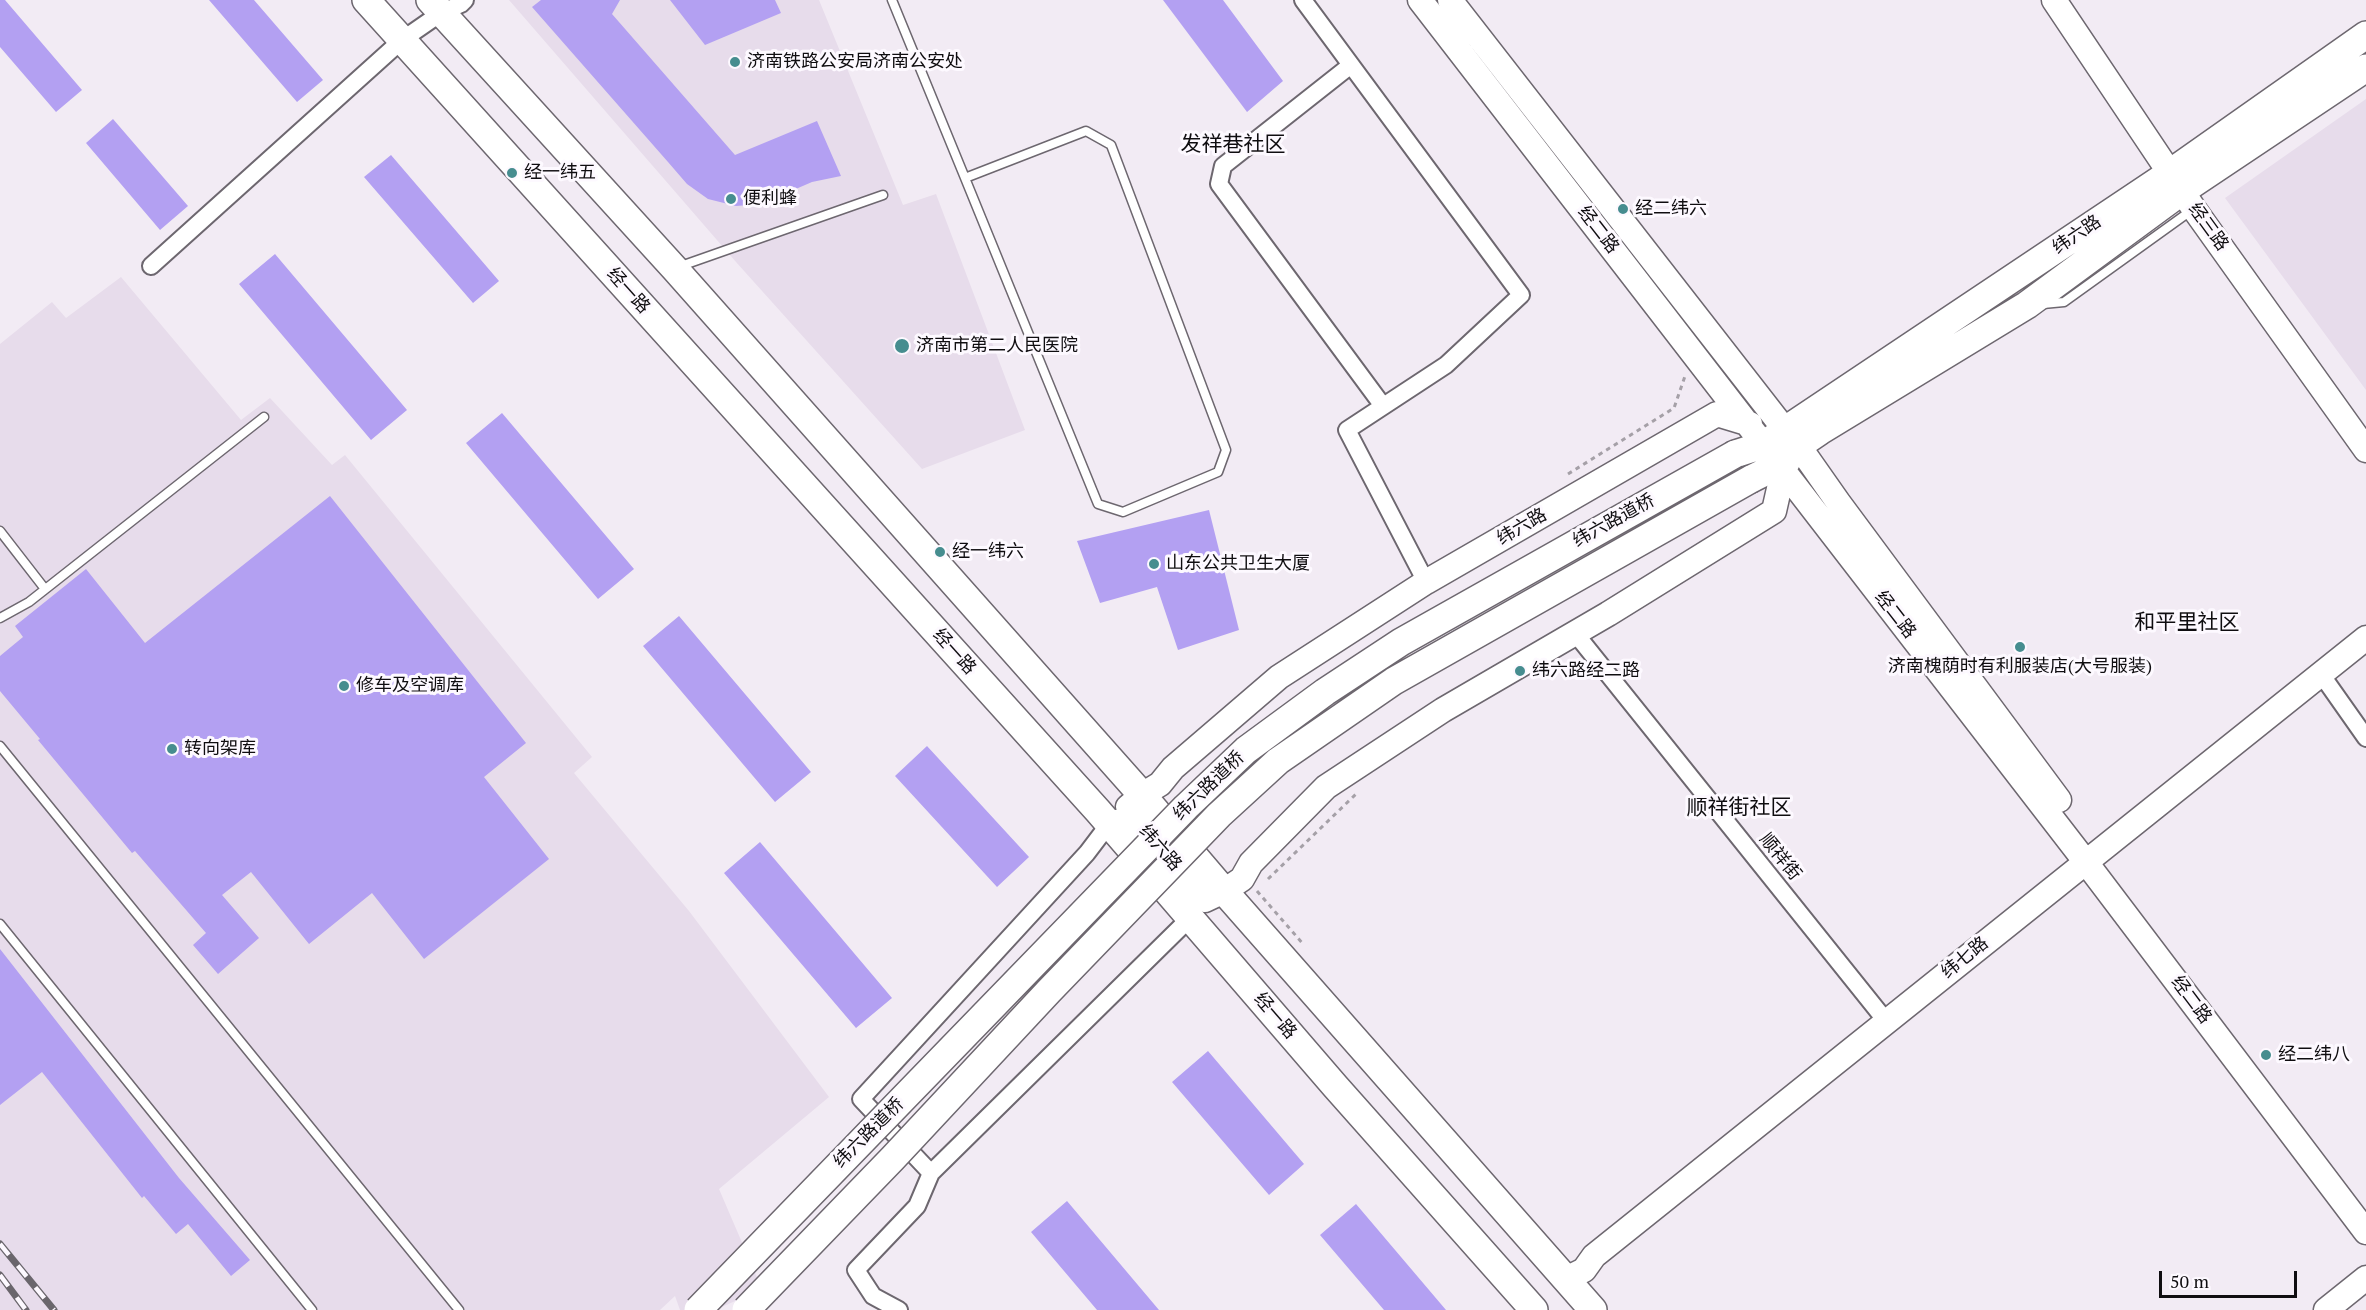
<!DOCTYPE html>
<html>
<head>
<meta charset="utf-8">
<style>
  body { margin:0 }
  #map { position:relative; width:2366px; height:1310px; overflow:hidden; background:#f2ebf4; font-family:"PT Serif",serif }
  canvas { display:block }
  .scale { position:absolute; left:2159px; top:1271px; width:138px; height:27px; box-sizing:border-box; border:3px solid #0f0d10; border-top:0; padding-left:8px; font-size:18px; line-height:21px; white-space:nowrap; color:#0f0d10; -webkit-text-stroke:4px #fdf9ff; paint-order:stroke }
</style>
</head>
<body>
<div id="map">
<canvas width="2366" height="1310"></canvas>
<div class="scale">50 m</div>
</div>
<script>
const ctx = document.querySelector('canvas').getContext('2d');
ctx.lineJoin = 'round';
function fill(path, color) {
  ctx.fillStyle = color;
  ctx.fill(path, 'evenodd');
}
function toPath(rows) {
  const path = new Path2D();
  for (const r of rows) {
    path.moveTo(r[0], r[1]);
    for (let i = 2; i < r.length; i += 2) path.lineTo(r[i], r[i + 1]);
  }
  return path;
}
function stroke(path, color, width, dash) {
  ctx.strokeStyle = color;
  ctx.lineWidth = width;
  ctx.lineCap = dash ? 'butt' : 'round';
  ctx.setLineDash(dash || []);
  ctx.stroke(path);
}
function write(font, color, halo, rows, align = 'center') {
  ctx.font = font + ' "PT Serif","Noto Sans SC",serif';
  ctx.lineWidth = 6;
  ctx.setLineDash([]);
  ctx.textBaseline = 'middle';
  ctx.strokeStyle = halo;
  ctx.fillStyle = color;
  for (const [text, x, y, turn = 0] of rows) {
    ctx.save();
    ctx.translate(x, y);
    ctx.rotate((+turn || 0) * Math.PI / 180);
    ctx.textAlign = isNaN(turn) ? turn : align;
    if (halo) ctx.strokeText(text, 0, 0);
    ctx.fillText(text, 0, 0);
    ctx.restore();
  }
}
fill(toPath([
  [509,0,819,0,903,205,936,194,1025,430,922,469,736,262],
  [2366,99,2366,390,2225,198],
  [121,277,241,420,270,398,332,465,345,455,592,757,574,773,689,911,829,1097,719,1189,762,1289,715,1310,680,1310,675,1296,660,1310,0,1310,0,344,52,302,66,318]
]), '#e7dceb');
fill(toPath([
  [0,0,5,0,82,90,56,112,0,47],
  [209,0,254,0,323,80,297,102],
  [541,0,620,0,612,14,735,155,817,121,841,176,812,182,761,204,736,206,708,199,687,184,668,162,532,7],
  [670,0,775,0,781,13,705,45],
  [1163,0,1223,0,1283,81,1247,112],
  [113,119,188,206,160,230,86,143],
  [391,155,499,281,473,303,364,177],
  [275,254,407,410,371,440,239,284],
  [502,413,634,569,598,599,466,443],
  [330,496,526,743,484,777,549,859,424,959,372,893,309,944,251,872,222,895,259,938,218,974,193,945,206,933,135,851,132,853,38,740,40,739,0,691,0,656,23,637,15,626,86,569,145,643],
  [1209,510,1239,630,1178,650,1157,587,1100,603,1077,541],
  [679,616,811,772,775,802,643,646],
  [927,746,1029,857,997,887,895,776],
  [760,842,892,998,856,1028,724,873],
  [0,949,179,1178,250,1260,231,1276,188,1224,176,1234,144,1196,142,1198,42,1072,0,1105],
  [1208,1051,1304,1164,1269,1195,1172,1082],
  [1067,1201,1159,1310,1097,1310,1031,1232],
  [1356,1204,1446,1310,1384,1310,1320,1235]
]), '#b3a0f2');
const lane = toPath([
  [892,0,965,178,1098,504,1123,512,1218,472,1226,450,1111,145,1086,131,965,178],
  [678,267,883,195],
  [2043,304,2064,302,2192,210],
  [0,531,45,589],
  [0,618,29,602,264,417],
  [0,746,459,1310],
  [0,924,312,1310]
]);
const street = toPath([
  [1303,0,1521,295,1446,365,1347,430,1426,582],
  [1351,65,1223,166,1219,184,1383,406],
  [151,266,402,40,441,13,461,4,465,0],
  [1575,633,1886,1021],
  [2321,674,2366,738],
  [931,1173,861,1099,1087,853,1109,824],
  [899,1310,873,1296,856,1270,917,1206,931,1173,1190,918]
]);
const secondary = toPath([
  [1420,0,2085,861,2366,1232],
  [1450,0,1785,430,1798,445,1838,502,2059,800],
  [2054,0,2194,209,2366,450],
  [1128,807,1142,795,1160,784,1173,768,1279,677,1426,582,1717,414,1750,424],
  [1109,824,1134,818,1205,900,1224,891,1242,879,1251,863,1326,787,1443,710,1608,614,1774,511,1783,471,1788,462],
  [1566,1279,1584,1270,1594,1256,2366,638],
  [2326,1310,2366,1278]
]);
const primary = toPath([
  [366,0,1098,811,1335,1086,1534,1310],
  [430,0,675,269,1142,795,1224,891,1593,1310],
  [1735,454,1763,445,2170,173,2366,35],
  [1751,479,1765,472,1770,465,1820,431,2027,305,2182,191,2366,68]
]);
stroke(lane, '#6d676f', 11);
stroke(street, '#6d676f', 20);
stroke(secondary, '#6d676f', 27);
stroke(primary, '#6d676f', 30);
stroke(toPath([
  [1568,474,1674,408,1685,376],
  [1268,879,1356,794],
  [1257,891,1304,945]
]), '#a5a0a7', 3, [4.5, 4.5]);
stroke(lane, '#fff', 8);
stroke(street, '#fff', 16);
stroke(secondary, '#fff', 24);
stroke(primary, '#fff', 27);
const rail = toPath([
  [0,1244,54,1310],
  [0,1275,26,1310]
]);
stroke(rail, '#6a666c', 7);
stroke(rail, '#fdf9ff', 4.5, [14]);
const primaryBridge = toPath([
  [698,1310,1186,807,1246,750,1325,692,1401,642,1735,454],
  [746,1310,893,1158,1049,991,1219,815,1278,761,1394,681,1751,479]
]);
stroke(primaryBridge, '#6d676f', 30, []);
stroke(primaryBridge, '#fff', 27);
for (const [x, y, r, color] of [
  [735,62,6,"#468d8f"],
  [512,173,6,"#468d8f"],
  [731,199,6,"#468d8f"],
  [1623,209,6,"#468d8f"],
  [902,346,8,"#468d8f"],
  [940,552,6,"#468d8f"],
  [1154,564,6,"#468d8f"],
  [2020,647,6,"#468d8f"],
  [1520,671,6,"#468d8f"],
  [344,686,6,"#468d8f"],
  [172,749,6,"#468d8f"],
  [2266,1055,6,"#468d8f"]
]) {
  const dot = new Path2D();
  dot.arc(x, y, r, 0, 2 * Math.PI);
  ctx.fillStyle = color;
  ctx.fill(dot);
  stroke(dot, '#fdf9ff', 2);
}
write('18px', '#0f0d10', '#fdf9ff', [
  ["济南铁路公安局济南公安处",747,62],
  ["经一纬五",524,173],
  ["便利蜂",743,199],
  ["经二纬六",1635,209],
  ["济南市第二人民医院",916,346],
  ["经一纬六",952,552],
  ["山东公共卫生大厦",1166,564],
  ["济南槐荫时有利服装店(大号服装)",2020,667,"center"],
  ["纬六路经二路",1532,671],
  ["修车及空调库",356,686],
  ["转向架库",184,749],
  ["经二纬八",2278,1055]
], 'left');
write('18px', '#0f0d10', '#fdf9ff', [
  ["经三路",2208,227,54],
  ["经二路",1598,230,52],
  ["纬六路",2077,235,-34],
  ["经一路",628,291,48],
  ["纬六路道桥",1614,521,-29],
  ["纬六路",1522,527,-30],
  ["经二路",1895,615,52],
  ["经一路",954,652,48],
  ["纬六路道桥",1209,786,-44],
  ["纬六路",1160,848,49],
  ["顺祥街",1780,857,51],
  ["纬七路",1965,958,-39],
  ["经二路",2191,1000,53],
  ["经一路",1275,1016,49],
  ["纬六路道桥",869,1133,-45]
]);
write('21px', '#0f0d10', '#fdf9ff', [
  ["发祥巷社区",1233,145],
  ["和平里社区",2187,623],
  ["顺祥街社区",1739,808]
]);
</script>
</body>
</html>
